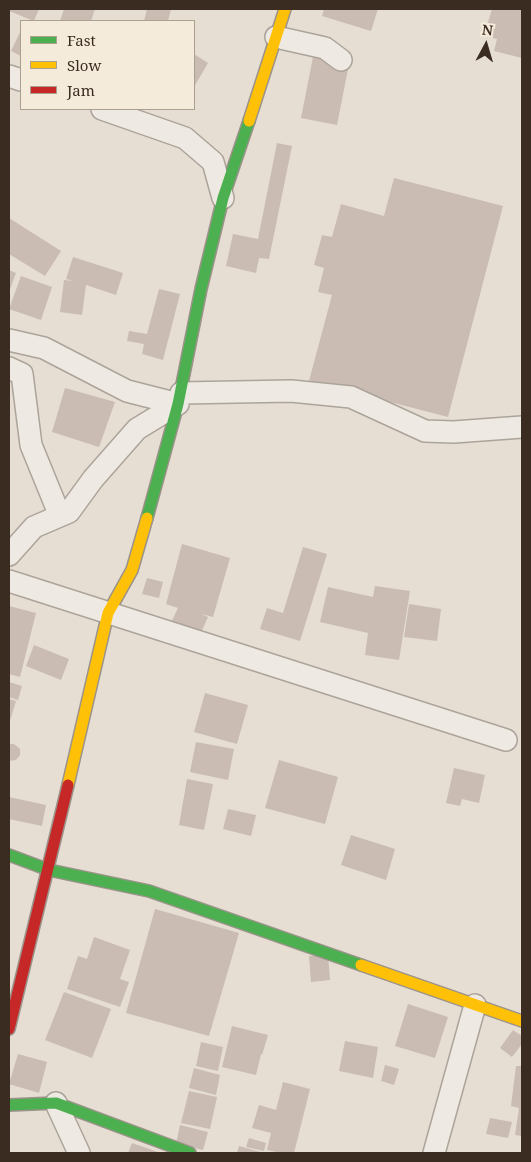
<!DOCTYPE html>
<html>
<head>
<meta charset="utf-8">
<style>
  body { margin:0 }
  #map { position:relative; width:531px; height:1162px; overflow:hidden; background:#e6ded2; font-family:"Noto Serif",serif }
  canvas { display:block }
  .frame { position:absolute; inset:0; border:10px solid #3b2c22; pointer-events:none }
  .legend { position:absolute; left:20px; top:20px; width:175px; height:90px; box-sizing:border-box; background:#f5ebda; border:1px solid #ab9f90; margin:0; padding:6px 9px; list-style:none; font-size:15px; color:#3b2c22 }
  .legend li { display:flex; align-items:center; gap:10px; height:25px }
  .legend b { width:25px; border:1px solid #ab9f90 }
  .north { position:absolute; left:461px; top:20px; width:50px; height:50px; -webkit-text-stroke:4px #f5ebda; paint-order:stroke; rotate:6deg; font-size:14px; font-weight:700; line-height:20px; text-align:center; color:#3b2c22 }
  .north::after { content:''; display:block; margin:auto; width:18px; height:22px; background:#3b2c22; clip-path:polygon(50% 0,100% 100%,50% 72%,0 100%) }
</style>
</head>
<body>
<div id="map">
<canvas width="531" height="1162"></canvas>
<div class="frame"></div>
<ul class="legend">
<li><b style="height:6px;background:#4caf50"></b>Fast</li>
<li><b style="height:6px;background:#ffc107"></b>Slow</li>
<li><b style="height:6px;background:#c62828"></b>Jam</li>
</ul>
<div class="north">N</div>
</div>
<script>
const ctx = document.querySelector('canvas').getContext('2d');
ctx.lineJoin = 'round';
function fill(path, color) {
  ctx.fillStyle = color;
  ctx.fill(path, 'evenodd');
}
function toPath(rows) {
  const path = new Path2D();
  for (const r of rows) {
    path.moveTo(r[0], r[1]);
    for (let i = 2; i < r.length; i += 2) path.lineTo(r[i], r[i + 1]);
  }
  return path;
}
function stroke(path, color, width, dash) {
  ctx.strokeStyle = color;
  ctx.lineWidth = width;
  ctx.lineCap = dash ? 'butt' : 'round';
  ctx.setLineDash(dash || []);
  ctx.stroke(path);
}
fill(toPath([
  [9,9,39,9,34,21,9,11],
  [64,9,95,9,91,21,60,21],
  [147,9,171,9,168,21,144,21],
  [324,9,378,9,371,31,322,16],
  [492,9,522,9,522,58,494,51,497,39,484,36],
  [21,30,21,56,11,51],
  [194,54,208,63,194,87],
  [313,57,349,64,337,125,301,118],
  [277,143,292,146,269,259,259,258,256,273,226,266,233,234,258,239],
  [394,178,503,206,448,417,309,381,332,295,318,292,324,268,314,265,322,235,332,237,341,204,384,216],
  [9,218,61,251,45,276,9,254],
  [73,257,123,273,116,295,86,285,82,315,60,312,64,280,73,281,66,279],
  [9,270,16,273,9,292],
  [21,276,52,287,41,320,9,309],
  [159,289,180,294,163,360,142,354,144,344,127,341,129,331,147,334],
  [65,388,115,402,99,447,52,432],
  [182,544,230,558,213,617,201,614,208,617,196,644,167,631,178,608,166,604],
  [303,547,327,554,300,641,260,629,267,608,283,613],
  [147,578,163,582,159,598,142,594],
  [375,586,410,591,399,660,365,655,368,633,320,622,328,587,373,597],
  [409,604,441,609,437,641,404,637],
  [9,606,36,613,20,677,9,674],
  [34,645,69,659,61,680,26,666],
  [9,682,22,686,18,700,9,697],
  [205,693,248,705,237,744,194,732],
  [9,699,16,701,9,724],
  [196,742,234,749,228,780,190,772],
  [9,744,14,744,20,749,20,755,16,760,9,761],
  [279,760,338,777,325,824,265,808],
  [454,768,485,775,479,803,462,799,460,806,446,803],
  [187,779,213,784,204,830,179,825],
  [9,797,46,805,42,826,9,819],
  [228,809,256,815,251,836,223,829],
  [351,835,395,849,386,880,341,865],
  [155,909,239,933,209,1036,126,1013],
  [94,937,130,950,120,979,129,982,120,1007,67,989,78,956,87,959],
  [328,954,330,980,311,982,309,956],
  [64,992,111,1009,92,1058,45,1040],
  [408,1004,448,1017,435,1058,395,1046],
  [232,1026,268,1035,262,1055,261,1054,256,1075,222,1067],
  [513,1030,522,1036,522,1044,512,1057,500,1048],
  [345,1041,378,1047,373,1078,339,1071],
  [201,1042,223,1047,218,1071,196,1066],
  [18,1054,47,1062,39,1093,9,1084],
  [385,1065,399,1069,394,1085,381,1081],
  [516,1066,522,1066,522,1136,515,1135,519,1108,511,1106],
  [194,1068,220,1075,216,1095,189,1088],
  [283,1082,310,1089,294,1153,282,1153,267,1150,271,1133,252,1128,259,1105,276,1110],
  [189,1091,217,1097,210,1129,181,1123],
  [490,1118,512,1122,508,1138,486,1134],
  [180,1125,208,1132,203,1150,176,1144],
  [249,1138,266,1143,264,1151,246,1147],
  [132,1143,161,1153,128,1153],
  [239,1146,264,1153,237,1153]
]), '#cabcb3');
const street = toPath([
  [276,37,325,48,341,60],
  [9,76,21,80],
  [102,109,185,138,213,162,223,198],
  [9,340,44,348,127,391,178,404],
  [9,368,22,374,31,445,60,516],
  [181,393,291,391,351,397,425,431,454,432,522,427],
  [9,555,34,527,69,512,93,479,137,429,178,404],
  [9,581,506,740],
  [56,1103,79,1153],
  [434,1153,475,1005]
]);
const fast = toPath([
  [147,518,178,404,201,289,223,198,249,121],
  [9,855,49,870,149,891,361,965],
  [9,1105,56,1103,190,1153]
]);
const slow = toPath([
  [249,121,285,9],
  [68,785,108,613,132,570,147,518],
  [361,965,522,1021]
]);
const jam = toPath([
  [9,1029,68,785]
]);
stroke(street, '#aca49a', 24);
stroke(fast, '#9b938a', 14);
stroke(slow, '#9b938a', 14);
stroke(jam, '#9b938a', 14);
stroke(street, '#eeeae3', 21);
stroke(fast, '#4caf50', 11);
stroke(slow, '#ffc107', 11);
stroke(jam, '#c62828', 11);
</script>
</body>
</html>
